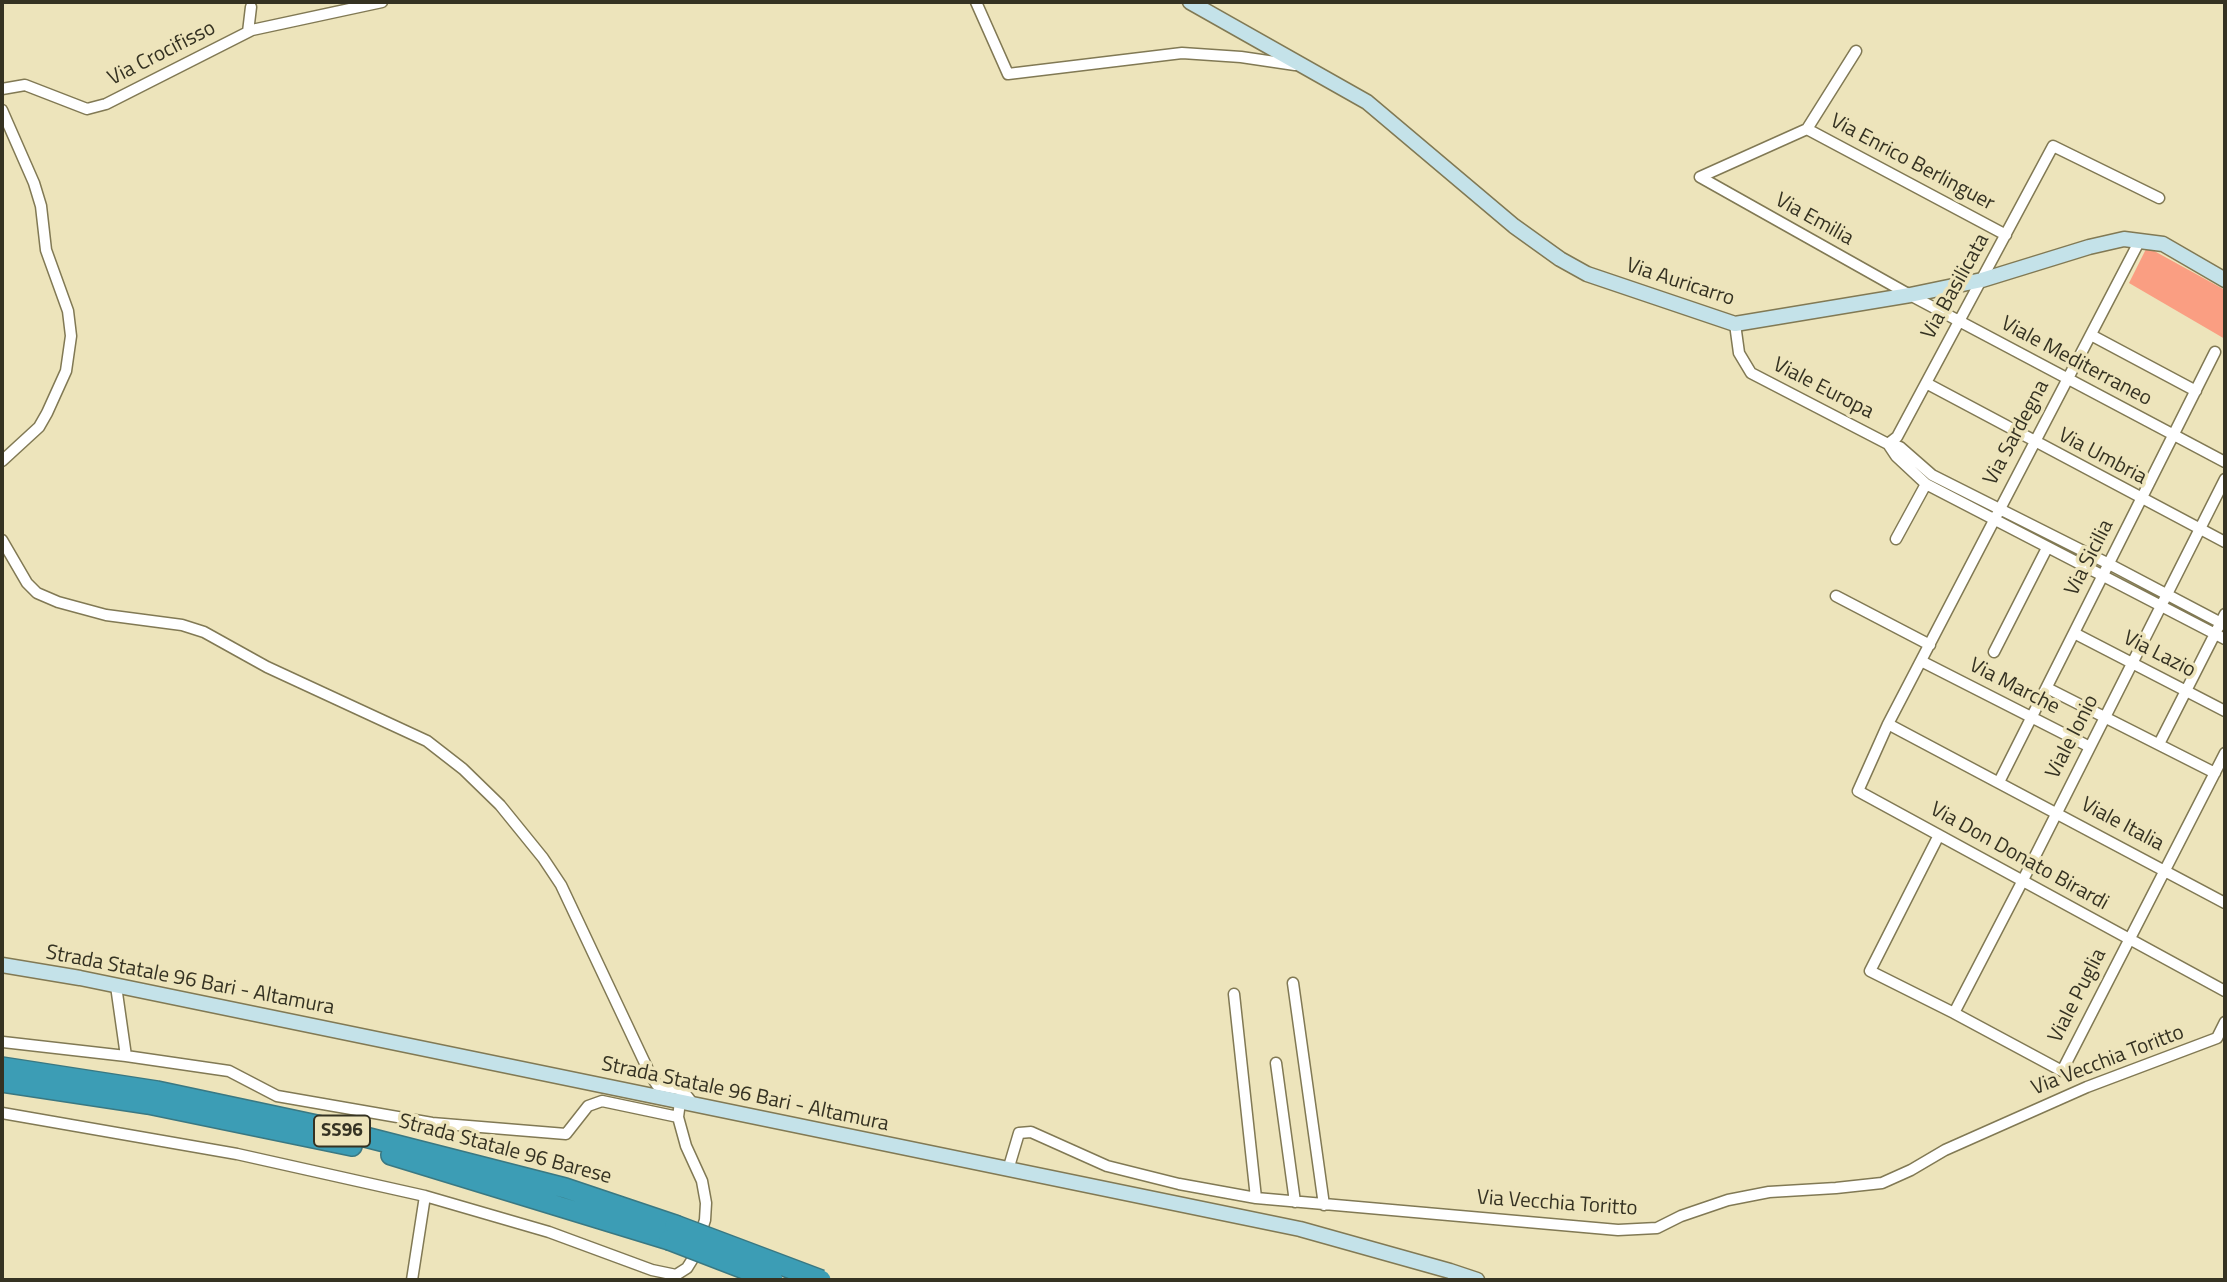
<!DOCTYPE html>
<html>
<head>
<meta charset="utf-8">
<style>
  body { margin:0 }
  #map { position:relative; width:2227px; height:1282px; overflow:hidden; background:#ede4bb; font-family:"Titillium Web",sans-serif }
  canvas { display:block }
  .frame { position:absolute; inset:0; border:4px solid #353222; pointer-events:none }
</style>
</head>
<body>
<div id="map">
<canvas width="2227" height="1282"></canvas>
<div class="frame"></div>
</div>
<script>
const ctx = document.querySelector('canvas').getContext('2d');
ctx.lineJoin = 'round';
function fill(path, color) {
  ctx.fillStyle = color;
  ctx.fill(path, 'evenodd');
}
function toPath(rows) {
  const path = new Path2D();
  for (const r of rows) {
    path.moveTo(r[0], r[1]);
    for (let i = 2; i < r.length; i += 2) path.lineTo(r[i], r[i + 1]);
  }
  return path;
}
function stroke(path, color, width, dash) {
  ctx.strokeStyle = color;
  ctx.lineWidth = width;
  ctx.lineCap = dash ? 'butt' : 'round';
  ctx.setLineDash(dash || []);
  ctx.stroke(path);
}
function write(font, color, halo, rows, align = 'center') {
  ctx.font = font + ' "Titillium Web",sans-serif';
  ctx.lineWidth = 7;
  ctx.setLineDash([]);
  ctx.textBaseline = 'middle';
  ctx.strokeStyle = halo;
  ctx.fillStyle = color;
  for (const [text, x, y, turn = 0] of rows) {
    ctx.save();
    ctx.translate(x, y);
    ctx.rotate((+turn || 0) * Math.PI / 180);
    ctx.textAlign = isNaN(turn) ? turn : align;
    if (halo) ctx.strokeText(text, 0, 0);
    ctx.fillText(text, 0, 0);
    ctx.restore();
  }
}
fill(toPath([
  [2147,247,2225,290,2225,339,2129,283]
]), '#fa9e82');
const street = toPath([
  [976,2,1008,74,1182,53,1241,57,1295,65],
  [248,32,251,7],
  [1856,51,1807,129,2006,235],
  [2,89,25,85,87,109,106,104,252,30,382,2],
  [2,110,34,183,41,206,46,250,68,311,71,336,66,371,47,413,39,427,2,461],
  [1700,177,1910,295,2225,462],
  [1700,177,1807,129],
  [2140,240,1888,724,1858,791,2225,991],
  [1735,324,1739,353,1751,373,1888,444,1900,447,1932,475,2109,564,2225,625],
  [2091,335,2196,391],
  [1926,383,2225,542],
  [1888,444,1897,437,2053,146,2159,198],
  [1888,444,1896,456,1926,484,2225,639],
  [1896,539,1926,484],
  [2,540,27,583,37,593,58,602,106,615,182,625,204,632,267,667,427,741,463,769,500,805,543,858,561,885,651,1076,657,1085,678,1089,687,1096,693,1104],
  [1836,596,1930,645],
  [2074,633,2225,711],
  [1994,652,2047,548],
  [1921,661,2090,747],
  [2047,688,2215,773],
  [1888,724,2225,903],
  [2159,744,2225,614],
  [1999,782,2215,352],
  [1939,835,1870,971,1954,1013,2062,1071,2225,753],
  [1293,983,1324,1205],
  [116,986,126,1056],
  [1234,994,1256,1198],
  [1954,1013,2022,882,2225,479],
  [3,1042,126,1056,229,1071,277,1096,432,1123,566,1134,588,1106,602,1101,678,1117,680,1102],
  [1276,1063,1295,1202],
  [2,1113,237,1154,425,1196,549,1232,652,1270,676,1275,687,1268,692,1260,705,1220,706,1203,702,1181,686,1146,678,1117],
  [1008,1170,1019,1133,1031,1132,1107,1166,1179,1184,1256,1198,1618,1230,1657,1228,1681,1216,1728,1200,1769,1192,1836,1188,1882,1183,1911,1170,1945,1150,2087,1087,2217,1038,2225,1022],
  [412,1280,425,1196]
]);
const secondary = toPath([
  [1190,2,1367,102,1514,226,1560,259,1587,274,1735,324,1910,295,1982,280,2089,247,2124,239,2163,244,2225,280],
  [2,965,80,978,1300,1229,1450,1271,1477,1280]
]);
const highway = toPath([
  [2,1067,157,1091,326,1127,565,1188,675,1225],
  [2,1082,148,1104,352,1146],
  [391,1155,669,1240]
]);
stroke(street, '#817954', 13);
stroke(secondary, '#817954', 17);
stroke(highway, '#3a7882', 22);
stroke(street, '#fff', 10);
stroke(secondary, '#c4e2e9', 14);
stroke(highway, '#3c9db5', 19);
const highwayBridge = toPath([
  [675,1225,821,1280],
  [669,1240,773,1280]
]);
stroke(highwayBridge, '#3a7882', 22, []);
stroke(highwayBridge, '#3c9db5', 19);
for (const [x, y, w] of [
  [342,1131,56]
]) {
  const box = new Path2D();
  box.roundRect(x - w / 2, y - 15.5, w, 31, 5);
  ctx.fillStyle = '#ede4bb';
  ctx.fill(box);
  stroke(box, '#353222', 2);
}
write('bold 19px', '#353222', null, [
  ["SS96",342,1131]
]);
write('21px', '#353222', '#ede4bb', [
  ["Via Crocifisso",162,54,-27],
  ["Via Enrico Berlinguer",1912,163,28],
  ["Via Emilia",1814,220,29],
  ["Via Auricarro",1680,283,18],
  ["Via Basilicata",1956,287,-61],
  ["Viale Mediterraneo",2076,362,28],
  ["Viale Europa",1823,389,27],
  ["Via Sardegna",2017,433,-62],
  ["Via Umbria",2102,457,28],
  ["Via Sicilia",2090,558,-63],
  ["Via Lazio",2159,655,27],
  ["Via Marche",2014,687,27],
  ["Viale Ionio",2073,737,-63],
  ["Viale Italia",2122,825,28],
  ["Via Don Donato Birardi",2019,857,29],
  ["Strada Statale 96 Bari - Altamura",190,981,11],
  ["Viale Puglia",2078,996,-63],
  ["Via Vecchia Toritto",2108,1061,-21],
  ["Strada Statale 96 Bari - Altamura",745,1095,12],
  ["Strada Statale 96 Barese",505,1150,15],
  ["Via Vecchia Toritto",1557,1204,4]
]);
</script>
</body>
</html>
